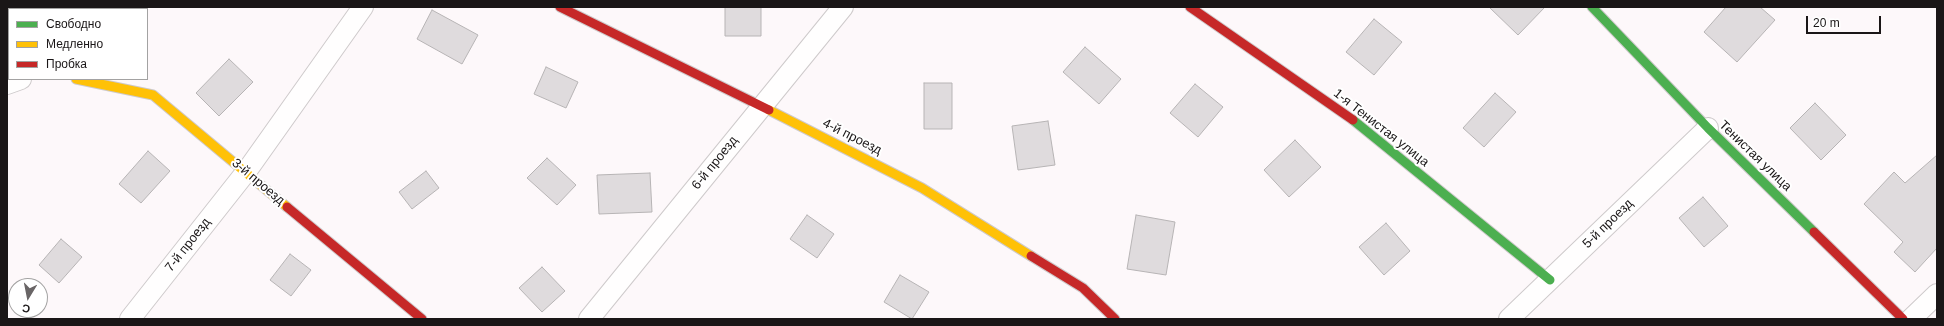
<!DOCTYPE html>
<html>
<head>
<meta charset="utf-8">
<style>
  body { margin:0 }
  #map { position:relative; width:1944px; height:326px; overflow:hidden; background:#fdf8fa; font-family:Arial,sans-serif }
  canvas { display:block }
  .frame { position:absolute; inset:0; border:8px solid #1a1617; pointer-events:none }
  .legend { position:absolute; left:8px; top:8px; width:140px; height:72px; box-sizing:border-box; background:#fff; border:1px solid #a3a2a2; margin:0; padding:5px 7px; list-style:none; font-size:12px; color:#1a1617 }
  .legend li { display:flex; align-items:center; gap:8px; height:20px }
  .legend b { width:20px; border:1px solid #a3a2a2 }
  .north { position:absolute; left:8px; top:278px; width:40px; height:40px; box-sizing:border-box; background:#fff; border:1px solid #a3a2a2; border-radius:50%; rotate:190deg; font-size:11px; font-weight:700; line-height:16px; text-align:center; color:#1a1617 }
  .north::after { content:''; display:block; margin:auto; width:14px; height:18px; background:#696566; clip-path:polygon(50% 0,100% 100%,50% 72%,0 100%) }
  .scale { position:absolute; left:1806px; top:16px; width:75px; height:18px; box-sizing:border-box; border:2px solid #1a1617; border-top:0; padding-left:5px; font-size:12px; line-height:14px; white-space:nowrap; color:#1a1617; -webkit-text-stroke:3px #fff; paint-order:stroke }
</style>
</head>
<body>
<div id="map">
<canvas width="1944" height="326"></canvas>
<div class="frame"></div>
<ul class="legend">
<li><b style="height:5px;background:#4caf50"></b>Свободно</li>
<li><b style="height:5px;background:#ffc107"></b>Медленно</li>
<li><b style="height:5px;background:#c62828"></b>Пробка</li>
</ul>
<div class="north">С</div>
<div class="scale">20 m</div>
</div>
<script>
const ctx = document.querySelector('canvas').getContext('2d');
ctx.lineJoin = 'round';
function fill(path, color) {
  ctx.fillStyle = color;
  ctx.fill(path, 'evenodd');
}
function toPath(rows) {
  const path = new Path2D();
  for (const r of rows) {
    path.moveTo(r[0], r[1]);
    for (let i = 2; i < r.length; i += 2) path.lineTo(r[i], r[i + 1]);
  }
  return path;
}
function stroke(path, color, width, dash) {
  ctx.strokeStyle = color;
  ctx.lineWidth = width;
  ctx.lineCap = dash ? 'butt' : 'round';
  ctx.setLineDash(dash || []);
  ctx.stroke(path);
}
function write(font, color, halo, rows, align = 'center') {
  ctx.font = font + ' Arial,sans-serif';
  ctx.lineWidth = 4;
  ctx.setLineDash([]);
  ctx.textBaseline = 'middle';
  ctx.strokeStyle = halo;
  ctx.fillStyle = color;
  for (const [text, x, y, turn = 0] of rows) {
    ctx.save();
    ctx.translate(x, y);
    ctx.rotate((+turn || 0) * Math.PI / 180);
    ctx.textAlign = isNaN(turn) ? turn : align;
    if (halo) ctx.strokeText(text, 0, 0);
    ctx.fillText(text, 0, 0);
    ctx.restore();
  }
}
const building = toPath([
  [725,7,761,7,761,36,725,36,725,7],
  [1489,7,1545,7,1518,35,1489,7],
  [1726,7,1760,7,1775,20,1737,62,1704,32,1726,7],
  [432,10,478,35,462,64,417,39,432,10],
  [1374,19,1402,42,1374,75,1346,52,1374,19],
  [1085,47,1121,79,1099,104,1063,72,1085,47],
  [229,59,253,82,219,116,196,93,229,59],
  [546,67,578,82,566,108,534,94,546,67],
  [924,83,952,83,952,129,924,129,924,83],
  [1195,84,1223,107,1198,137,1170,113,1195,84],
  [1495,93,1516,112,1484,147,1463,128,1495,93],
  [1815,103,1846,135,1821,160,1790,128,1815,103],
  [1048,121,1055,165,1018,170,1012,126,1048,121],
  [1295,140,1321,167,1289,197,1264,170,1295,140],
  [148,151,170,171,141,203,119,184,148,151],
  [1937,155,1937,248,1915,272,1894,252,1903,242,1864,204,1894,172,1905,183,1937,155],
  [547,158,576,185,557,205,527,178,547,158],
  [426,171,439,188,412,209,399,192,426,171],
  [650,173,652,212,599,214,597,175,650,173],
  [1703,197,1728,226,1704,247,1679,218,1703,197],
  [807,215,834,234,817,258,790,239,807,215],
  [1136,215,1175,222,1166,275,1127,269,1136,215],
  [1386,223,1410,251,1384,275,1359,247,1386,223],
  [61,239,82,257,59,283,39,265,61,239],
  [290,254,311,270,291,296,270,280,290,254],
  [542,267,565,291,542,312,519,288,542,267],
  [900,275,929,292,912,319,884,302,900,275]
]);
fill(building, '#dfdbdd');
stroke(building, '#b7b4b5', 1);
const street = toPath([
  [7,84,21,79],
  [130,319,246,172,363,7],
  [589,319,843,7],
  [1509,319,1708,128],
  [1911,319,1937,294]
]);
const fast = toPath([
  [1592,7,1708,128,1814,232],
  [1353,120,1550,280]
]);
const slow = toPath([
  [76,79,153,95,287,207],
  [769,110,922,188,1031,256]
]);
const jam = toPath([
  [560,7,769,110],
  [1190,7,1353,120],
  [287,207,422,319],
  [1814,232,1903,319],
  [1031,256,1083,288,1115,319]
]);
stroke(street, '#cecacb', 22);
stroke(fast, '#cecacb', 11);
stroke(slow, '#cecacb', 11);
stroke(jam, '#cecacb', 11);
stroke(street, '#fffefe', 20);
stroke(fast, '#4caf50', 9);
stroke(slow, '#ffc107', 9);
stroke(jam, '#c62828', 9);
write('13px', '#1a1617', '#fff', [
  ["1-я Тенистая улица",1381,128,38],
  ["4-й проезд",852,137,27],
  ["Тенистая улица",1755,156,44],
  ["6-й проезд",715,163,-51],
  ["3-й проезд",258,182,40],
  ["5-й проезд",1608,224,-44],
  ["7-й проезд",188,245,-52]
]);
</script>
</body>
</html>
